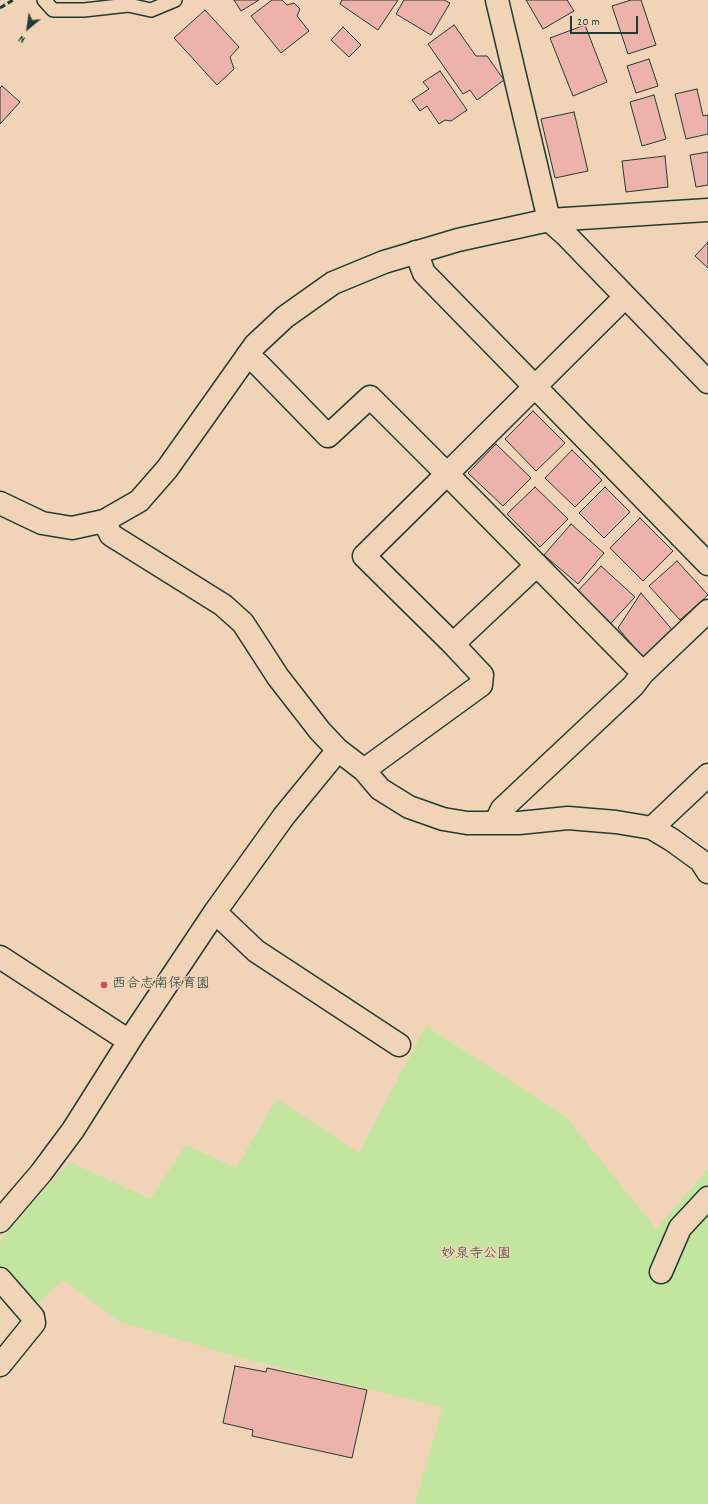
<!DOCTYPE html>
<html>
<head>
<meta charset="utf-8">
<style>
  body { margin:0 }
  #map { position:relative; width:708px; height:1504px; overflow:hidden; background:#f1d4b7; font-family:Dekko,sans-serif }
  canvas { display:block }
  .north { position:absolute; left:8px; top:8px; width:40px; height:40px; -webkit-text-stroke:3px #f1d4b7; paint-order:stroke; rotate:209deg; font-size:11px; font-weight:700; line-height:16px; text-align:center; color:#1f3d34 }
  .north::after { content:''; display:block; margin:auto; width:14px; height:18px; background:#1f3d34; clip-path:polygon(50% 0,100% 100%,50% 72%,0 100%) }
  .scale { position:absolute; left:570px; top:16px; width:68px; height:18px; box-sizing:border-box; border:2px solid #1f3d34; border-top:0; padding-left:5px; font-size:12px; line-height:14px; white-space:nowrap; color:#1f3d34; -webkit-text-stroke:3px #f1d4b7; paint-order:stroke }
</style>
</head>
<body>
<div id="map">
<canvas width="708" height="1504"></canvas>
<div class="north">N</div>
<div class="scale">20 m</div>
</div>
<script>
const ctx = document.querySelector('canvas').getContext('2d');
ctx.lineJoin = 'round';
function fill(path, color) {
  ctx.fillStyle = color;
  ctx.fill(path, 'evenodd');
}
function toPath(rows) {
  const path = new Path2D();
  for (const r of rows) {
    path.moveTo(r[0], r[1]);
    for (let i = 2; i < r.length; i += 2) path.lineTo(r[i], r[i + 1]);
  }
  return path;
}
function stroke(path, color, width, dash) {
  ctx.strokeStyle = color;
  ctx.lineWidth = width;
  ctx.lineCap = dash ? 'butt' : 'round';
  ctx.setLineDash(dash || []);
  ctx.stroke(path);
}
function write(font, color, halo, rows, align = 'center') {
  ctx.font = font + ' Dekko,"Klee One",sans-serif';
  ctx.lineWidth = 3;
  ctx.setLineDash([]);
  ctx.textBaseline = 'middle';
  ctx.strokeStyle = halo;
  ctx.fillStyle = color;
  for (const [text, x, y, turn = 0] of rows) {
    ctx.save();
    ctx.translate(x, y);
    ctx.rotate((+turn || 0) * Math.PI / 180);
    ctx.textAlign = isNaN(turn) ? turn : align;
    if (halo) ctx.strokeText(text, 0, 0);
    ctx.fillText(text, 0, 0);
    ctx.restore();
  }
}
fill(toPath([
  [426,1026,566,1117,656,1229,708,1169,708,1504,415,1504,443,1407,241,1358,118,1321,63,1280,36,1306,0,1268,0,1240,70,1162,150,1199,186,1145,236,1168,277,1099,359,1153]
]), '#c2e69f');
const building = toPath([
  [234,0,259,0,241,11,234,0],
  [272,0,282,0,287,5,294,3,300,9,297,16,309,31,281,53,251,16,272,0],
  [342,0,398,0,378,30,340,4,342,0],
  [404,0,444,0,450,3,431,35,396,14,404,0],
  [526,0,567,0,574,11,543,29,526,0],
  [631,0,641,0,656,45,628,54,612,6,631,0],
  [205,10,239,47,230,57,234,69,217,85,174,38,205,10],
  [454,25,476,56,487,56,504,80,477,100,470,90,463,94,428,44,454,25],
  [585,25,607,82,573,96,550,38,585,25],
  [343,27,361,45,349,57,331,40,343,27],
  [649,59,658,86,636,93,627,66,649,59],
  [440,71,467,110,451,121,445,120,439,124,427,106,420,111,412,100,429,89,423,82,440,71],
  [2,86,20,102,0,124,0,88,2,86],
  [697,89,703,116,708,115,708,134,686,139,675,94,697,89],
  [654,95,666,139,642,146,630,102,654,95],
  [574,112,588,171,555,178,541,119,574,112],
  [708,152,708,185,696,187,690,155,708,152],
  [665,156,668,187,626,192,622,161,665,156],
  [708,242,708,268,695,256,708,242],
  [533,411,565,443,536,471,505,439,533,411],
  [496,444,531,478,503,506,468,473,496,444],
  [572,450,602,480,575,507,545,478,572,450],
  [535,487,568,519,540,547,507,514,535,487],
  [605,487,630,512,604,538,579,513,605,487],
  [640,518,673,551,643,581,610,548,640,518],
  [571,524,604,553,578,584,544,555,571,524],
  [677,561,708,595,680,620,649,586,677,561],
  [601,566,635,597,611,623,577,592,601,566],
  [641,593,674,632,643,658,618,628,641,593],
  [235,1366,266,1372,267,1368,367,1390,352,1458,252,1436,253,1430,223,1423,235,1366]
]);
fill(building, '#edb2a9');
stroke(building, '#1f3d34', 1);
const lane = toPath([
  [44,0,53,10,84,10,128,5,151,10,175,0]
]);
const street = toPath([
  [497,0,549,220,567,236,708,382],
  [416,252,424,273,708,564],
  [247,356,258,364,328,436,370,397,447,474,625,297],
  [104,521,111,535,223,605,243,623,278,677,320,731,338,750,364,770,380,789,409,807,443,819,467,823,519,823,568,818,616,822,652,828,672,840,701,861,708,872],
  [453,644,364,556,447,474,643,673,708,611],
  [364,770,481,685,482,675,453,644,537,565],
  [495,823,502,809,633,686,643,673],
  [652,828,708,775],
  [215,912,256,951,399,1045],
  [0,957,129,1041],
  [0,1221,41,1173,73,1130,133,1035,215,912,284,816,338,750],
  [661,1272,680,1228,708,1198],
  [0,1279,33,1317,34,1323,0,1365]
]);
const secondary = toPath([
  [0,503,42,523,72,528,104,521,139,501,167,469,255,345,285,317,333,283,384,262,458,240,549,220,708,210]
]);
stroke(lane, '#1f3d34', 16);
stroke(street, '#1f3d34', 25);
stroke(secondary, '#1f3d34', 25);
stroke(lane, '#f1d4b7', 13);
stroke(street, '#f1d4b7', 22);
stroke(secondary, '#f1d4b7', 22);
stroke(toPath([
  [0,8,13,0]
]), '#1f3d34', 3, [6, 3]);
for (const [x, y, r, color] of [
  [104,985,4,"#d1495b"]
]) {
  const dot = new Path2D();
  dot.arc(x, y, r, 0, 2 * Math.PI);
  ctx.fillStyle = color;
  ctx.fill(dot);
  stroke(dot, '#f1d4b7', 1.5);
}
write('14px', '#1f3d34', '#f1d4b7', [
  ["西合志南保育園",112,985]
], 'left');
write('14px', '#2f4e3f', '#f1d4b7', [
  ["妙泉寺公園",476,1255]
]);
</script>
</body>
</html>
